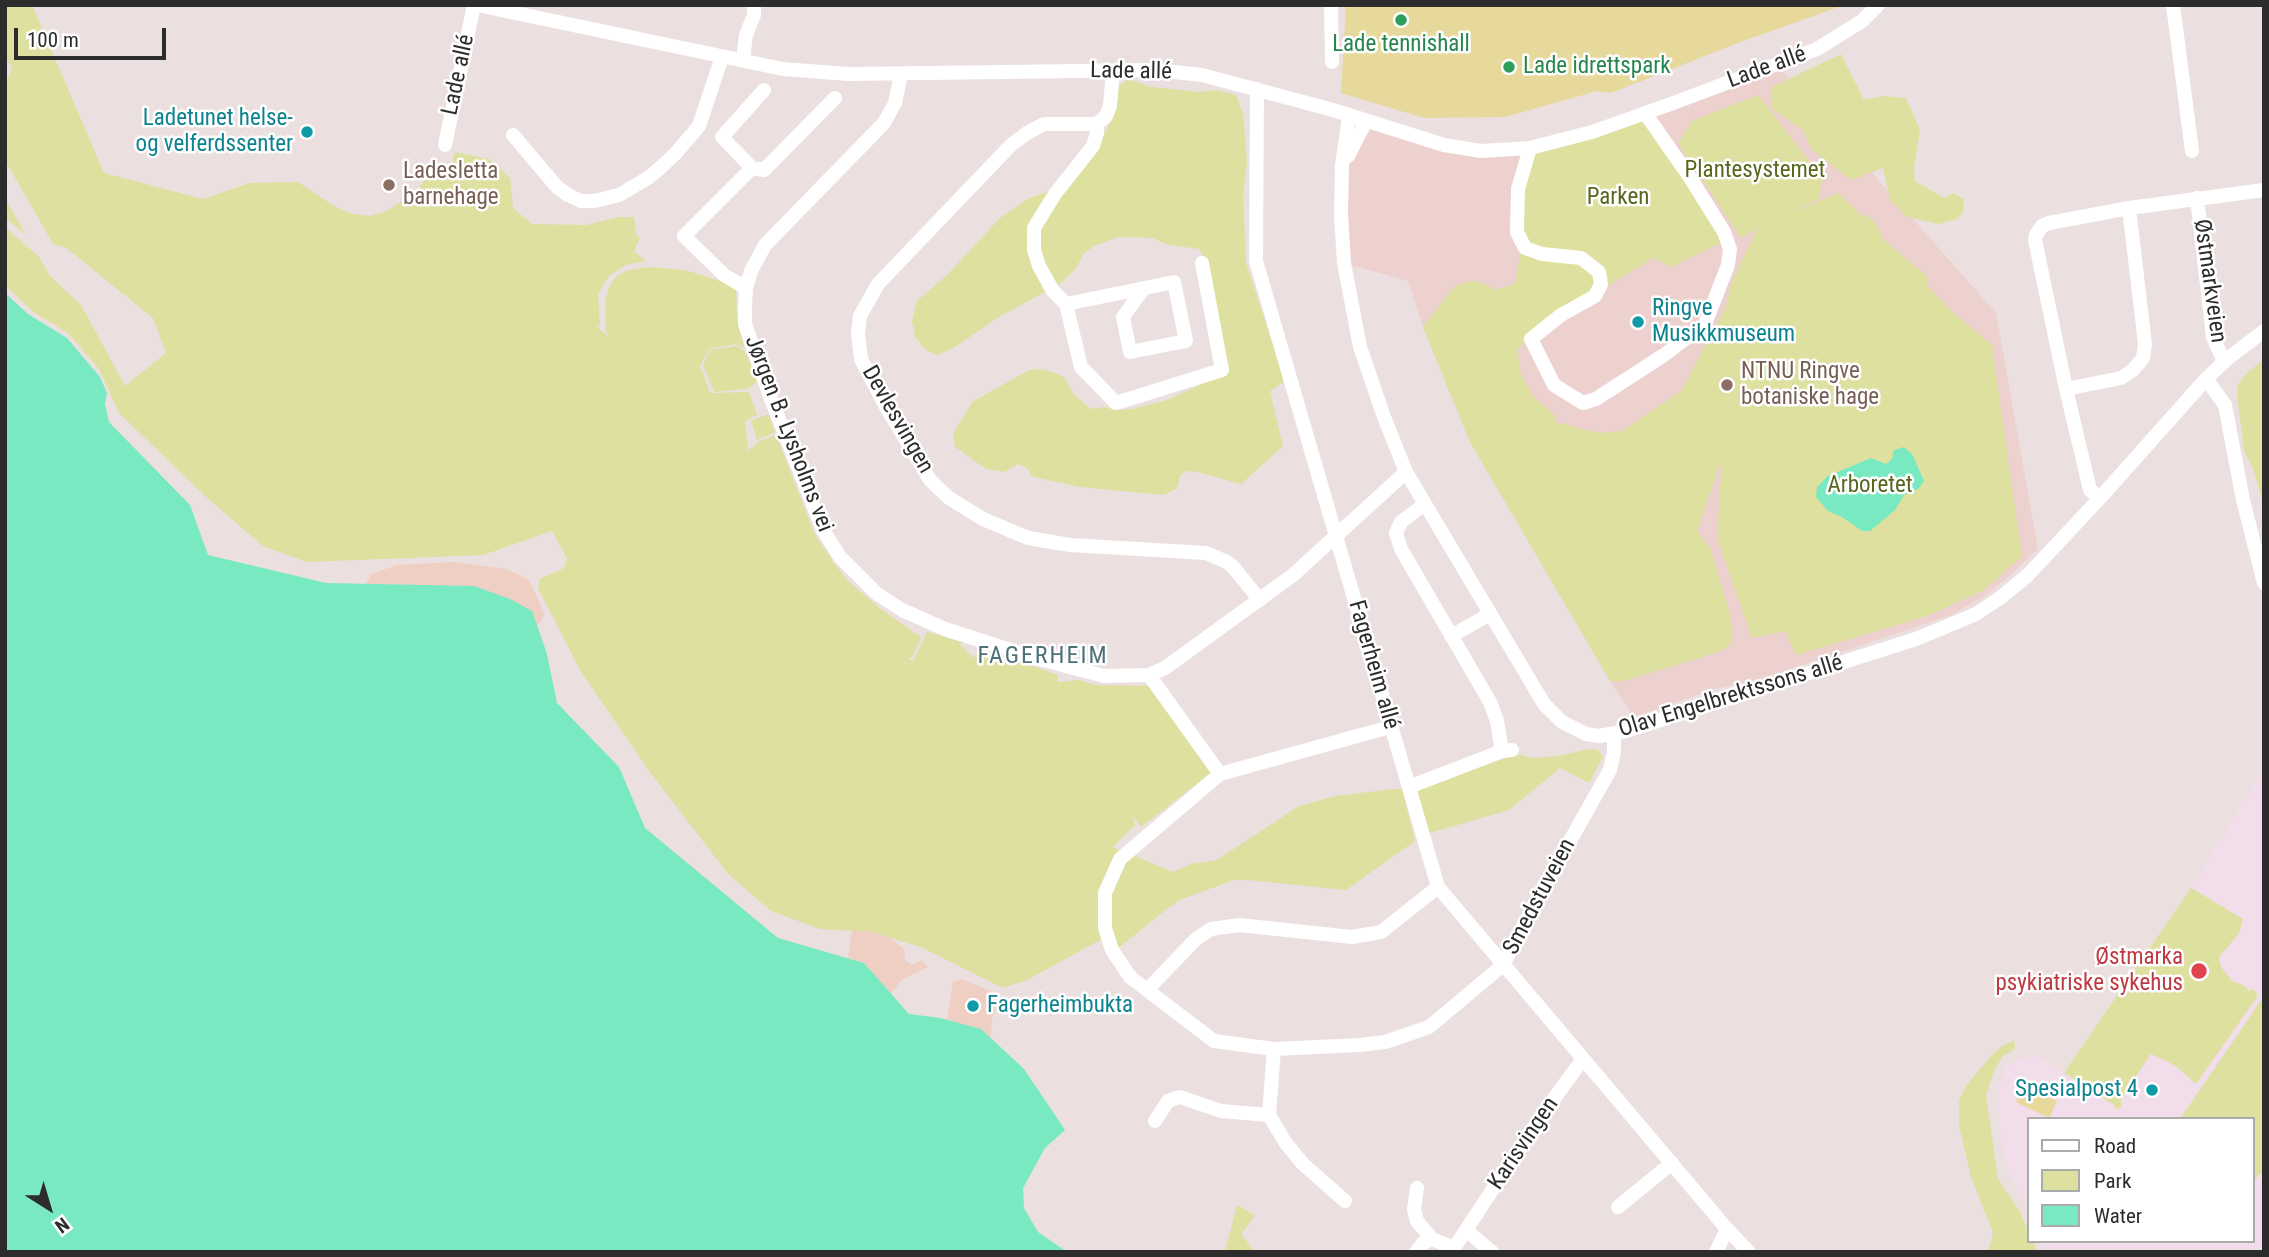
<!DOCTYPE html>
<html>
<head>
<meta charset="utf-8">
<style>
  body { margin:0 }
  #map { position:relative; width:2269px; height:1257px; overflow:hidden; background:#ecdfdf; font-family:"Roboto Condensed",sans-serif }
  canvas { display:block }
  .frame { position:absolute; inset:0; border:7px solid #2c2c2c; pointer-events:none }
  .legend { position:absolute; left:2027px; top:1117px; width:228px; height:126px; box-sizing:border-box; background:#fff; border:2px solid #ababab; margin:0; padding:9px 12px; list-style:none; font-size:21px; color:#2c2c2c }
  .legend li { display:flex; align-items:center; gap:14px; height:35px }
  .legend b { width:35px; border:2px solid #ababab }
  .north { position:absolute; left:14px; top:1173px; width:70px; height:70px; -webkit-text-stroke:5px #fff; paint-order:stroke; rotate:143deg; font-size:19px; font-weight:700; line-height:28px; text-align:center; color:#2c2c2c }
  .north::after { content:''; display:block; margin:auto; width:24px; height:32px; background:#2c2c2c; clip-path:polygon(50% 0,100% 100%,50% 72%,0 100%) }
  .scale { position:absolute; left:14px; top:28px; width:152px; height:32px; box-sizing:border-box; border:4px solid #2c2c2c; border-top:0; padding-left:9px; font-size:21px; line-height:24px; white-space:nowrap; color:#2c2c2c; -webkit-text-stroke:5px #fff; paint-order:stroke }
</style>
</head>
<body>
<div id="map">
<canvas width="2269" height="1257"></canvas>
<div class="frame"></div>
<ul class="legend">
<li><b style="height:9px;background:#fff"></b>Road</li>
<li><b style="height:19px;background:#dde09e"></b>Park</li>
<li><b style="height:19px;background:#78e9c1"></b>Water</li>
</ul>
<div class="north">N</div>
<div class="scale">100 m</div>
</div>
<script>
const ctx = document.querySelector('canvas').getContext('2d');
ctx.lineJoin = 'round';
function fill(path, color) {
  ctx.fillStyle = color;
  ctx.fill(path, 'evenodd');
}
function toPath(rows) {
  const path = new Path2D();
  for (const r of rows) {
    path.moveTo(r[0], r[1]);
    for (let i = 2; i < r.length; i += 2) path.lineTo(r[i], r[i + 1]);
  }
  return path;
}
function stroke(path, color, width, dash) {
  ctx.strokeStyle = color;
  ctx.lineWidth = width;
  ctx.lineCap = dash ? 'butt' : 'round';
  ctx.setLineDash(dash || []);
  ctx.stroke(path);
}
function write(font, color, halo, rows, align = 'center') {
  ctx.font = font + ' "Roboto Condensed",sans-serif';
  ctx.lineWidth = 5;
  ctx.setLineDash([]);
  ctx.textBaseline = 'middle';
  ctx.strokeStyle = halo;
  ctx.fillStyle = color;
  for (const [text, x, y, turn = 0] of rows) {
    ctx.save();
    ctx.translate(x, y);
    ctx.rotate((+turn || 0) * Math.PI / 180);
    ctx.textAlign = isNaN(turn) ? turn : align;
    if (halo) ctx.strokeText(text, 0, 0);
    ctx.fillText(text, 0, 0);
    ctx.restore();
  }
}
fill(toPath([
  [1776,64,1996,313,2038,549,2012,574,1983,597,1951,615,1763,678,1715,689,1634,717,1610,681,1470,442,1423,327,1408,281,1344,263,1342,166,1366,121,1445,145,1530,148]
]), '#edd1cf');
fill(toPath([
  [2264,767,2264,1252,2046,1252,2039,1241,2253,1241,2253,1119,2029,1119,2029,1206,2010,1179,1999,1125,1998,1088,2006,1065,2034,1054,2065,1073,2191,888]
]), '#f2ddeb');
fill(toPath([
  [5,5,32,5,104,173,203,199,250,183,298,182,334,206,352,214,369,216,385,212,415,193,428,176,450,172,455,152,489,159,510,178,513,208,532,224,586,225,619,217,634,217,636,235,640,238,634,251,646,261,626,265,609,276,598,294,600,327,595,325,610,338,606,331,605,302,609,287,616,277,626,271,647,267,685,270,723,282,736,290,737,318,744,348,735,344,709,349,700,366,710,393,749,392,757,415,745,421,748,451,760,441,776,435,815,535,834,563,848,581,882,610,921,637,912,657,908,659,913,661,927,632,961,642,960,645,974,658,981,648,1058,675,1058,682,1079,680,1096,685,1148,686,1212,772,1141,827,1133,816,1135,825,1113,847,1173,872,1191,864,1217,860,1299,806,1336,796,1393,789,1402,789,1415,841,1346,890,1247,880,1234,880,1220,885,1180,900,1168,908,1116,950,1111,934,1027,980,1003,988,923,948,872,932,820,929,771,911,728,874,650,772,581,672,538,588,540,579,564,568,567,558,552,531,483,555,307,562,263,546,205,496,119,413,99,369,69,334,32,311,5,285,5,227,39,257,50,276,81,305,125,386,166,353,153,318,65,247,53,244,5,160,5,84,12,69,5,55],
  [1841,54,1864,100,1883,96,1906,98,1920,130,1914,168,1915,181,1944,198,1953,193,1964,199,1963,212,1957,219,1939,224,1907,217,1890,200,1883,168,1851,180,1811,149,1803,130,1772,109,1772,87],
  [1128,79,1151,87,1200,92,1217,90,1236,95,1243,114,1247,162,1243,197,1246,263,1285,381,1270,391,1283,446,1241,484,1197,472,1186,471,1180,476,1177,488,1164,495,1080,487,1033,477,1026,467,1018,464,1004,472,986,469,955,447,953,434,972,402,1029,370,1038,369,1053,372,1064,377,1074,395,1091,409,1105,407,1114,410,1132,409,1167,400,1216,378,1207,269,1200,249,1169,245,1152,238,1118,237,1094,246,1084,253,1076,268,1061,283,999,317,952,349,936,355,926,350,915,337,912,321,917,301,947,275,1000,218,1027,199,1063,186,1100,142,1111,121,1119,86],
  [1758,95,1822,178,1819,199,1788,214,1839,193,1861,216,1866,215,1874,221,1884,240,1921,271,1928,277,1926,284,1951,311,1992,345,2022,557,1982,591,1927,616,1796,655,1785,631,1752,638,1717,538,1722,458,1697,531,1710,548,1716,567,1730,614,1732,642,1725,649,1703,657,1623,681,1610,681,1470,442,1423,327,1455,286,1469,281,1481,282,1496,290,1515,284,1522,242,1581,258,1601,284,1517,349,1521,374,1532,395,1556,417,1554,422,1599,433,1622,431,1681,391,1725,309,1731,284,1757,228,1741,238,1678,143,1692,121],
  [1638,119,1656,130,1726,240,1671,267,1653,258,1606,287,1603,271,1527,245,1520,232,1521,190,1532,153],
  [5,198,26,235,5,218],
  [736,346,745,351,757,381,748,389,714,392,703,365,710,350],
  [2264,359,2264,507,2254,471,2244,450,2237,395,2238,385,2245,375],
  [768,414,775,432,757,440,751,421],
  [1589,749,1598,750,1603,757,1589,783,1560,768,1509,810,1426,834,1415,791,1517,754,1534,758,1557,756],
  [2191,888,2243,919,2239,933,2219,957,2221,967,2232,981,2245,986,2249,991,2252,989,2257,993,2257,997,2196,1084,2176,1066,2151,1054,2121,1098,2121,1108,2115,1109,2114,1105,2064,1073],
  [2264,996,2264,1176,2260,1173,2253,1183,2253,1119,2180,1119],
  [2014,1040,2015,1049,2002,1057,1993,1073,1986,1095,1998,1179,2020,1212,2029,1233,2029,1241,2033,1241,2037,1252,1988,1252,1993,1233,1971,1177,1959,1125,1959,1101,1966,1086,1990,1057,2002,1046],
  [1237,1205,1255,1215,1241,1234,1255,1252,1225,1252]
]), '#dde09e');
fill(toPath([
  [454,562,507,569,529,580,545,614,537,627,532,611,474,586,366,584,371,574,397,565],
  [852,931,872,932,889,937,904,949,905,960,912,965,922,960,928,967,901,980,891,994,864,963,848,958],
  [962,979,995,993,999,1002,992,1019,991,1038,981,1029,947,1020,953,982]
]), '#efcec4');
fill(toPath([
  [1346,5,1844,5,1735,44,1611,93,1597,91,1505,117,1424,118,1341,93],
  [2024,1085,2057,1101,2049,1118,2016,1102]
]), '#e7d89b');
fill(toPath([
  [5,293,28,314,67,338,100,377,107,393,105,404,109,422,190,505,208,555,326,583,474,586,510,599,532,611,547,654,557,703,619,767,645,828,778,938,864,963,909,1014,940,1018,981,1029,1024,1069,1065,1130,1045,1148,1023,1188,1024,1208,1038,1232,1067,1252,5,1252],
  [1904,447,1912,454,1924,481,1918,489,1904,495,1895,510,1870,531,1862,531,1842,517,1828,511,1816,497,1817,487,1828,476,1871,458,1886,464,1892,459,1894,450]
]), '#78e9c1');
stroke(toPath([
  [477,5,783,69,848,74,1156,70,1202,75,1333,110,1444,145,1481,151,1530,148,1592,132,1668,105,1817,49,1862,21,1878,5],
  [1331,5,1332,62],
  [2173,5,2192,151],
  [743,60,746,35,754,15,754,5],
  [1113,71,1110,106,1106,116,1097,124,1044,124,1027,133,1011,145,878,284,860,316,858,334,861,359,886,407,930,480,949,498,983,519,1028,538,1070,545,1206,553,1227,562,1233,567,1260,600],
  [901,74,895,103,884,123,765,245,751,271,746,288,745,306,745,324,771,399,823,530,840,557,876,593,902,610,945,629,1032,657,1104,676,1149,675,1165,668,1293,575,1406,472],
  [1257,89,1256,261,1438,887,1727,1229,1749,1252],
  [1349,115,1342,166,1341,215,1344,263,1360,347,1384,417,1406,472,1544,704,1562,722,1586,734,1599,736,1626,731,1916,639,1976,614,2000,598,2028,575,2100,498,2206,379,2227,359,2264,331],
  [1097,124,1097,133,1093,146,1055,194,1034,228,1034,250,1039,266,1053,291,1066,304,1081,367,1116,403,1222,370,1202,263],
  [513,135,557,187,568,195,581,201,594,201,619,195,648,178,660,168,676,153,699,126,722,57],
  [445,145,474,5],
  [1530,148,1518,189,1517,232,1525,248,1542,254,1581,258,1599,272,1601,284,1595,296,1561,315,1531,339,1554,385,1583,403,1596,399,1664,355,1705,324,1728,265,1730,249,1724,232,1691,179,1645,113],
  [1348,156,1366,121],
  [752,168,722,137,764,90],
  [2197,198,2213,337,2224,362],
  [2129,208,2264,190],
  [746,288,724,275,684,236,752,168,764,170,835,98],
  [1066,304,1174,282,1186,341,1130,352,1123,317,1144,288],
  [2206,379,2225,405,2243,500,2264,583],
  [2066,389,2035,240,2036,235,2042,226,2049,223,2129,208,2145,344,2143,358,2133,370,2121,378,2066,389,2090,490,2100,498],
  [1425,504,1401,522,1396,533,1401,549,1490,702,1497,721,1502,751],
  [1451,636,1490,614],
  [1149,675,1220,774],
  [1390,727,1220,774,1120,859,1105,893,1105,928,1112,950,1130,977,1214,1041,1274,1049,1360,1045,1385,1042,1429,1027,1503,965,1545,885,1610,770,1614,752,1614,734],
  [1409,787,1502,751,1512,750],
  [1147,990,1196,939,1211,929,1239,925,1352,937,1381,932,1438,887],
  [1274,1049,1269,1115,1285,1142,1303,1164,1345,1201],
  [1155,1121,1168,1101,1180,1097,1221,1111,1269,1115],
  [1417,1188,1414,1209,1417,1221,1432,1239,1454,1248],
  [1618,1207,1672,1163],
  [1466,1230,1492,1252],
  [1416,1252,1423,1243,1432,1239],
  [1454,1252,1454,1248,1544,1112,1583,1059],
  [1716,1252,1727,1229]
]), '#fff', 14);
for (const [x, y, r, color] of [
  [1401,20,7,"#2e9e5b"],
  [1509,67,7,"#2e9e5b"],
  [307,132,7,"#0f9aa8"],
  [389,185,7,"#8d6e63"],
  [1638,322,7,"#0f9aa8"],
  [1727,385,7,"#8d6e63"],
  [2199,971,9,"#e0444e"],
  [973,1006,7,"#0f9aa8"],
  [2152,1090,7,"#0f9aa8"]
]) {
  const dot = new Path2D();
  dot.arc(x, y, r, 0, 2 * Math.PI);
  ctx.fillStyle = color;
  ctx.fill(dot);
  stroke(dot, '#fff', 2.5);
}
write('23px', '#27864d', '#fff', [
  ["Lade tennishall",1401,45],
  ["Lade idrettspark",1523,67,"left"]
]);
write('23px', '#2c2c2c', '#fff', [
  ["Lade allé",1767,68,-20],
  ["Lade allé",1131,72,1],
  ["Lade allé",459,75,-78],
  ["Østmarkveien",2209,281,82],
  ["Devlesvingen",897,420,60],
  ["Jørgen B. Lysholms vei",788,434,69],
  ["Fagerheim allé",1373,665,74],
  ["Olav Engelbrektssons allé",1731,697,-17],
  ["Smedstuveien",1540,897,-62],
  ["Karisvingen",1524,1144,-56]
]);
write('23px', '#0d838f', '#fff', [
  ["Ladetunet helse-",293,119],
  ["og velferdssenter",293,145],
  ["Ringve",1652,309,"left"],
  ["Musikkmuseum",1652,335,"left"],
  ["Fagerheimbukta",987,1006,"left"],
  ["Spesialpost 4",2138,1090]
], 'right');
write('23px', '#59661e', '#fff', [
  ["Plantesystemet",1755,171],
  ["Parken",1618,198],
  ["Arboretet",1870,486]
]);
write('23px', '#785e54', '#fff', [
  ["Ladesletta",403,172],
  ["barnehage",403,198],
  ["NTNU Ringve",1741,372],
  ["botaniske hage",1741,398]
], 'left');
write('23px', '#be3a42', '#fff', [
  ["Østmarka",2183,958],
  ["psykiatriske sykehus",2183,984]
], 'right');
ctx.letterSpacing = '2px';
write('24px', '#4e717a', '#fff', [
  ["FAGERHEIM",1043,657]
]);
ctx.letterSpacing = '0px';
</script>
</body>
</html>
